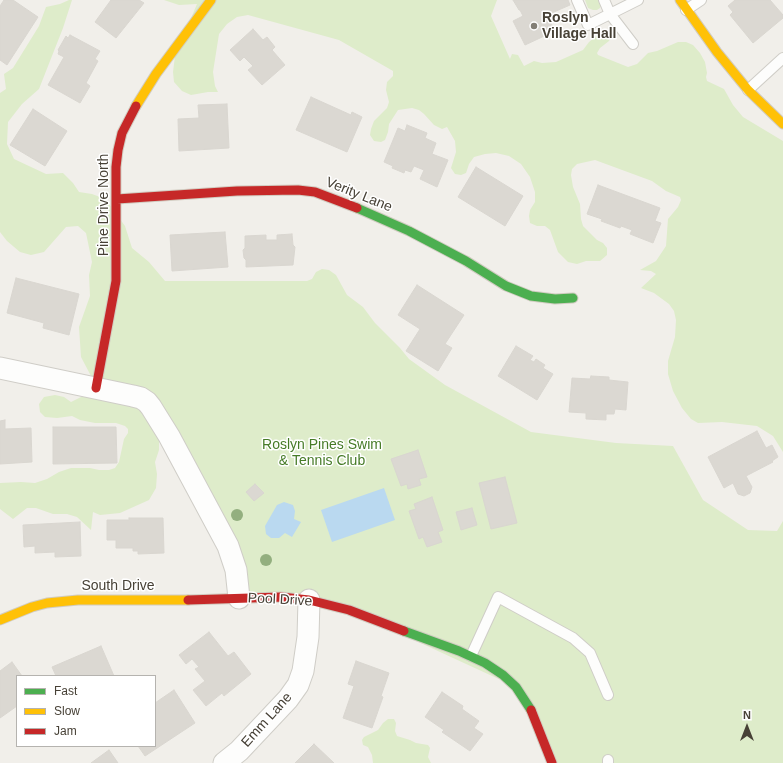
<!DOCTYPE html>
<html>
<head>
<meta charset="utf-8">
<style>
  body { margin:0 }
  #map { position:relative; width:783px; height:763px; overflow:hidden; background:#f1efea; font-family:Helvetica,sans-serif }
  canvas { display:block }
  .legend { position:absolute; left:16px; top:675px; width:140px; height:72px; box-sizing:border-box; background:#fff; border:1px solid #b5b3af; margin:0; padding:5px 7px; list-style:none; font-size:12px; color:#474136 }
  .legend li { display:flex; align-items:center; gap:8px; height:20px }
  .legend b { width:20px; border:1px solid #b5b3af }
  .north { position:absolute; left:727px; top:707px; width:40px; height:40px; -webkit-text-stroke:3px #fff; paint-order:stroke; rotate:0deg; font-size:11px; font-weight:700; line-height:16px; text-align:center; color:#474136 }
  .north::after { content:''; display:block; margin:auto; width:14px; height:18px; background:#474136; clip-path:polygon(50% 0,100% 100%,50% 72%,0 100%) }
</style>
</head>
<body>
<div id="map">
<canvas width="783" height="763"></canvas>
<ul class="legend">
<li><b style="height:5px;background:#4caf50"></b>Fast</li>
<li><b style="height:5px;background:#ffc107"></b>Slow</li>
<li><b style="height:5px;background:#c62828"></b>Jam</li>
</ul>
<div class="north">N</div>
</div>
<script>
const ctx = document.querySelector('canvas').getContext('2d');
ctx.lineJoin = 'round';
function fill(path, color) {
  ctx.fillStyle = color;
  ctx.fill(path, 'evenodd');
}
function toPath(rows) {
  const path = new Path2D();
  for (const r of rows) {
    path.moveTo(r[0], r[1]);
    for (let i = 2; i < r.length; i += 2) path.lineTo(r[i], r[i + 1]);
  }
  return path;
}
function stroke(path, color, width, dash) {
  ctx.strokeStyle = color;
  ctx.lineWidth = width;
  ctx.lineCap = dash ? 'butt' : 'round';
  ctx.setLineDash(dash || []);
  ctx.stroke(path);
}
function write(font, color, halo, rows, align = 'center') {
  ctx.font = font + ' Helvetica,sans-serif';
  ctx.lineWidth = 3;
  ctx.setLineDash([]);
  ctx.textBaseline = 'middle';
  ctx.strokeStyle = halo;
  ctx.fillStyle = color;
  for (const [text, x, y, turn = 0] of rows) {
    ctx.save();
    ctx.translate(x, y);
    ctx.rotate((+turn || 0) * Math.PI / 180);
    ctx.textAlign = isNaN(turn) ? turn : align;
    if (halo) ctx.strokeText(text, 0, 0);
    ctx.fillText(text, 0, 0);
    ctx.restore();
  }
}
fill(toPath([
  [69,0,72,0,63,28,39,89,22,104,8,122,7,144,14,159,46,174,63,173,73,183,79,192,92,194,100,197,109,204,125,226,132,248,149,262,165,281,307,281,312,279,316,272,322,269,329,270,336,275,347,295,363,307,375,323,400,348,409,359,445,385,531,432,616,443,673,446,703,500,748,530,777,531,783,521,783,763,550,763,516,687,349,610,239,598,238,579,155,429,159,440,159,450,155,462,157,474,156,488,149,500,120,513,100,515,93,512,91,530,77,517,67,514,53,514,36,508,27,508,13,519,0,509,0,483,21,482,35,483,47,479,59,472,71,468,90,468,99,470,109,470,115,468,119,462,124,439,128,433,128,429,125,426,116,423,95,423,80,420,72,416,57,418,45,417,40,412,39,404,44,397,55,395,64,397,71,402,83,396,91,376,81,357,79,327,90,296,89,275,92,262,86,233,78,226,66,227,44,252,31,255,20,252,7,241,0,232,0,93,6,89,4,74,13,68,39,26,46,7,60,4],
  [164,0,497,0,491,16,510,59,512,54,518,55,524,66,534,61,542,63,556,62,583,50,589,42,600,33,607,31,612,32,611,37,609,41,600,48,597,53,598,55,628,67,637,64,648,53,657,51,678,42,686,42,693,45,700,53,705,62,707,73,706,77,707,81,724,89,733,105,743,117,783,141,783,452,773,436,757,426,722,422,698,423,691,419,682,408,673,391,668,374,668,361,675,337,676,320,674,311,669,304,654,293,641,288,656,274,651,271,640,270,656,261,666,246,668,219,678,207,681,200,680,197,666,191,652,181,595,160,577,164,572,169,571,175,573,187,580,204,581,219,583,226,597,240,603,243,607,248,607,255,600,261,586,261,577,264,568,262,558,252,550,230,545,226,537,226,530,223,529,216,530,210,535,202,535,192,530,177,521,164,509,156,496,153,485,154,474,157,469,164,466,173,461,175,455,174,451,168,456,152,455,141,447,127,442,129,434,125,424,114,419,110,412,108,398,110,389,124,388,132,385,140,381,142,374,141,370,135,371,129,374,121,387,108,389,102,386,90,387,82,393,76,393,71,339,40,248,15,237,17,227,24,219,34,213,72,215,86,218,92,208,92,191,95,182,91,174,82,173,72,175,56,197,4,179,5],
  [585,0,599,0,601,5,600,8,597,10,593,10,588,8],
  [388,719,394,719,396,723,395,731,397,736,410,740,416,743,428,745,430,748,428,757,431,763,373,763,372,755,368,747,363,745,362,740,364,737,378,730,383,723]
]), '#deecca');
fill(toPath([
  [384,488,395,520,332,542,321,510],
  [284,502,293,505,295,511,294,519,301,522,292,537,285,533,279,538,271,538,266,534,265,526,277,505]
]), '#bad9f0');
const building = toPath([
  [4,0,13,0,38,17,7,65,0,60,0,6,4,0],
  [111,0,139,0,144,3,116,38,95,22,111,0],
  [513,0,568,0,570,5,547,15,555,31,525,45,513,21,523,16,520,10,519,10,513,0],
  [735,0,770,0,783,15,783,18,753,43,730,15,733,12,728,6,735,0],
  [253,29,263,40,267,37,275,47,272,50,285,65,262,85,248,70,253,66,244,57,240,61,230,50,253,29],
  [70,35,100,51,95,59,98,61,86,83,90,86,80,103,48,85,64,57,58,54,59,51,58,50,66,36,68,38,70,35],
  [311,97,351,115,352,112,362,117,347,152,296,130,311,97],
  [227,104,229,148,179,151,178,119,199,118,198,105,227,104],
  [33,109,67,131,45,166,10,145,33,109],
  [407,125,427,133,425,138,436,143,432,154,448,160,437,187,420,179,424,170,414,166,411,172,405,170,404,173,392,168,393,166,384,162,398,128,405,131,407,125],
  [476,167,523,196,505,226,458,197,476,167],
  [598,185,660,208,655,221,661,223,653,243,630,234,632,230,621,226,620,228,601,221,602,219,587,214,598,185],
  [225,232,228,267,172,271,170,235,225,232],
  [292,234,293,245,295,247,293,265,246,267,246,260,244,258,243,250,245,248,245,236,266,235,266,240,277,240,277,235,292,234],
  [16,278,79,294,69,335,43,328,44,323,7,313,16,278],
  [417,285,464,315,445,344,452,348,438,371,406,351,420,329,398,315,417,285],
  [516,346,533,356,530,360,534,362,536,359,545,365,543,368,553,374,537,400,498,376,516,346],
  [591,376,609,377,609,380,628,382,626,410,615,409,614,414,606,414,606,420,586,419,586,413,569,412,572,378,590,379,591,376],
  [5,420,5,429,31,428,32,462,0,464,0,421,5,420],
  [53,427,116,427,117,463,53,464,53,427],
  [757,431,766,448,772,445,778,457,772,461,773,462,746,476,752,487,750,493,744,496,738,494,733,483,724,488,708,457,757,431],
  [418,450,427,477,419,479,421,485,408,489,407,484,401,486,391,459,418,450],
  [505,477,517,523,491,529,479,483,505,477],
  [255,484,264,493,254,501,246,492,255,484],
  [432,497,443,530,438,532,442,542,427,547,423,537,419,539,409,511,416,509,414,504,432,497],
  [472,508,477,525,461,530,456,512,472,508],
  [129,518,163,518,164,553,138,554,138,551,133,551,133,548,116,548,116,540,107,540,107,520,129,520,129,518],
  [80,522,81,556,55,557,55,552,35,553,35,546,24,547,23,525,80,522],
  [209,632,228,656,234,652,251,674,224,696,222,693,206,706,193,690,205,681,195,669,199,667,192,659,186,664,179,655,209,632],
  [101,646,114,676,56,676,52,667,101,646],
  [356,661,389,673,381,696,383,697,372,728,343,718,354,686,348,684,356,661],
  [12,662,22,676,17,676,17,706,0,718,0,671,12,662],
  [174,690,195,723,145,756,138,746,155,746,155,703,174,690],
  [442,692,463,706,462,709,479,721,474,728,483,734,470,751,442,732,444,730,425,717,442,692],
  [314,744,334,763,295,763,314,744],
  [109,750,118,763,91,763,109,750]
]);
fill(building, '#dbd8d2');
stroke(building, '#d9d6d0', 1);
const lane = toPath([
  [577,0,588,25,638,0],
  [604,0,610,14,633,44],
  [686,10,701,0],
  [748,90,783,58],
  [471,656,498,597,573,638,590,653,608,695],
  [608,763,608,760]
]);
const street = toPath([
  [0,368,133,396,141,398,147,402,151,407,169,436,228,546,236,570,239,598],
  [224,763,239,751,288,699,298,685,303,671,308,637,309,600]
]);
const fast = toPath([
  [357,208,409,231,466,261,506,286,531,296,555,299,573,298],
  [404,631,459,651,485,663,503,675,516,687,531,710]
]);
const slow = toPath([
  [680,0,717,52,748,90,783,124],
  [136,106,156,74,211,0],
  [0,620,32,607,47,603,78,600,188,600]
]);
const jam = toPath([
  [117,199,237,191,298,190,315,192,357,208],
  [96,388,116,281,116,167,118,150,122,133,136,106],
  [188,600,281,597,309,600,349,610,404,631],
  [531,710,552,763]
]);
stroke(lane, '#cfcdc7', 12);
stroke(street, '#cfcdc7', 23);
stroke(fast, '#d1ccc1', 11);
stroke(slow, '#d1ccc1', 11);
stroke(jam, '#d1ccc1', 11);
stroke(lane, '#fdfdfc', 10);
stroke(street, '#fdfdfc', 21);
stroke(fast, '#4caf50', 9);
stroke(slow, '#ffc107', 9);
stroke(jam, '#c62828', 9);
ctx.fillStyle = '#93af7f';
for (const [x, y] of [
  [237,515],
  [266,560]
]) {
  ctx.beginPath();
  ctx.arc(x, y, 6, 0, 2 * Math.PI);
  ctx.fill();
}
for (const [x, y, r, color] of [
  [534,26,4,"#827e75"]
]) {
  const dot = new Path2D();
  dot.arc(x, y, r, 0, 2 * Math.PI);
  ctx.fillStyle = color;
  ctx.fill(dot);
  stroke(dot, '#fff', 1.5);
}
write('bold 14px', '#474136', '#fff', [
  ["Roslyn",542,18],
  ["Village Hall",542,34]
], 'left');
write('14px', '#474136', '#fff', [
  ["Verity Lane",359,195,22],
  ["Pine Drive North",104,205,-90],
  ["South Drive",118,586],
  ["Pool Drive",280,600,3],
  ["Emm Lane",267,720,-48]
]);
write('14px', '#467b27', '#fff', [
  ["Roslyn Pines Swim",322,445],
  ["& Tennis Club",322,461]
]);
</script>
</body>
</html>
